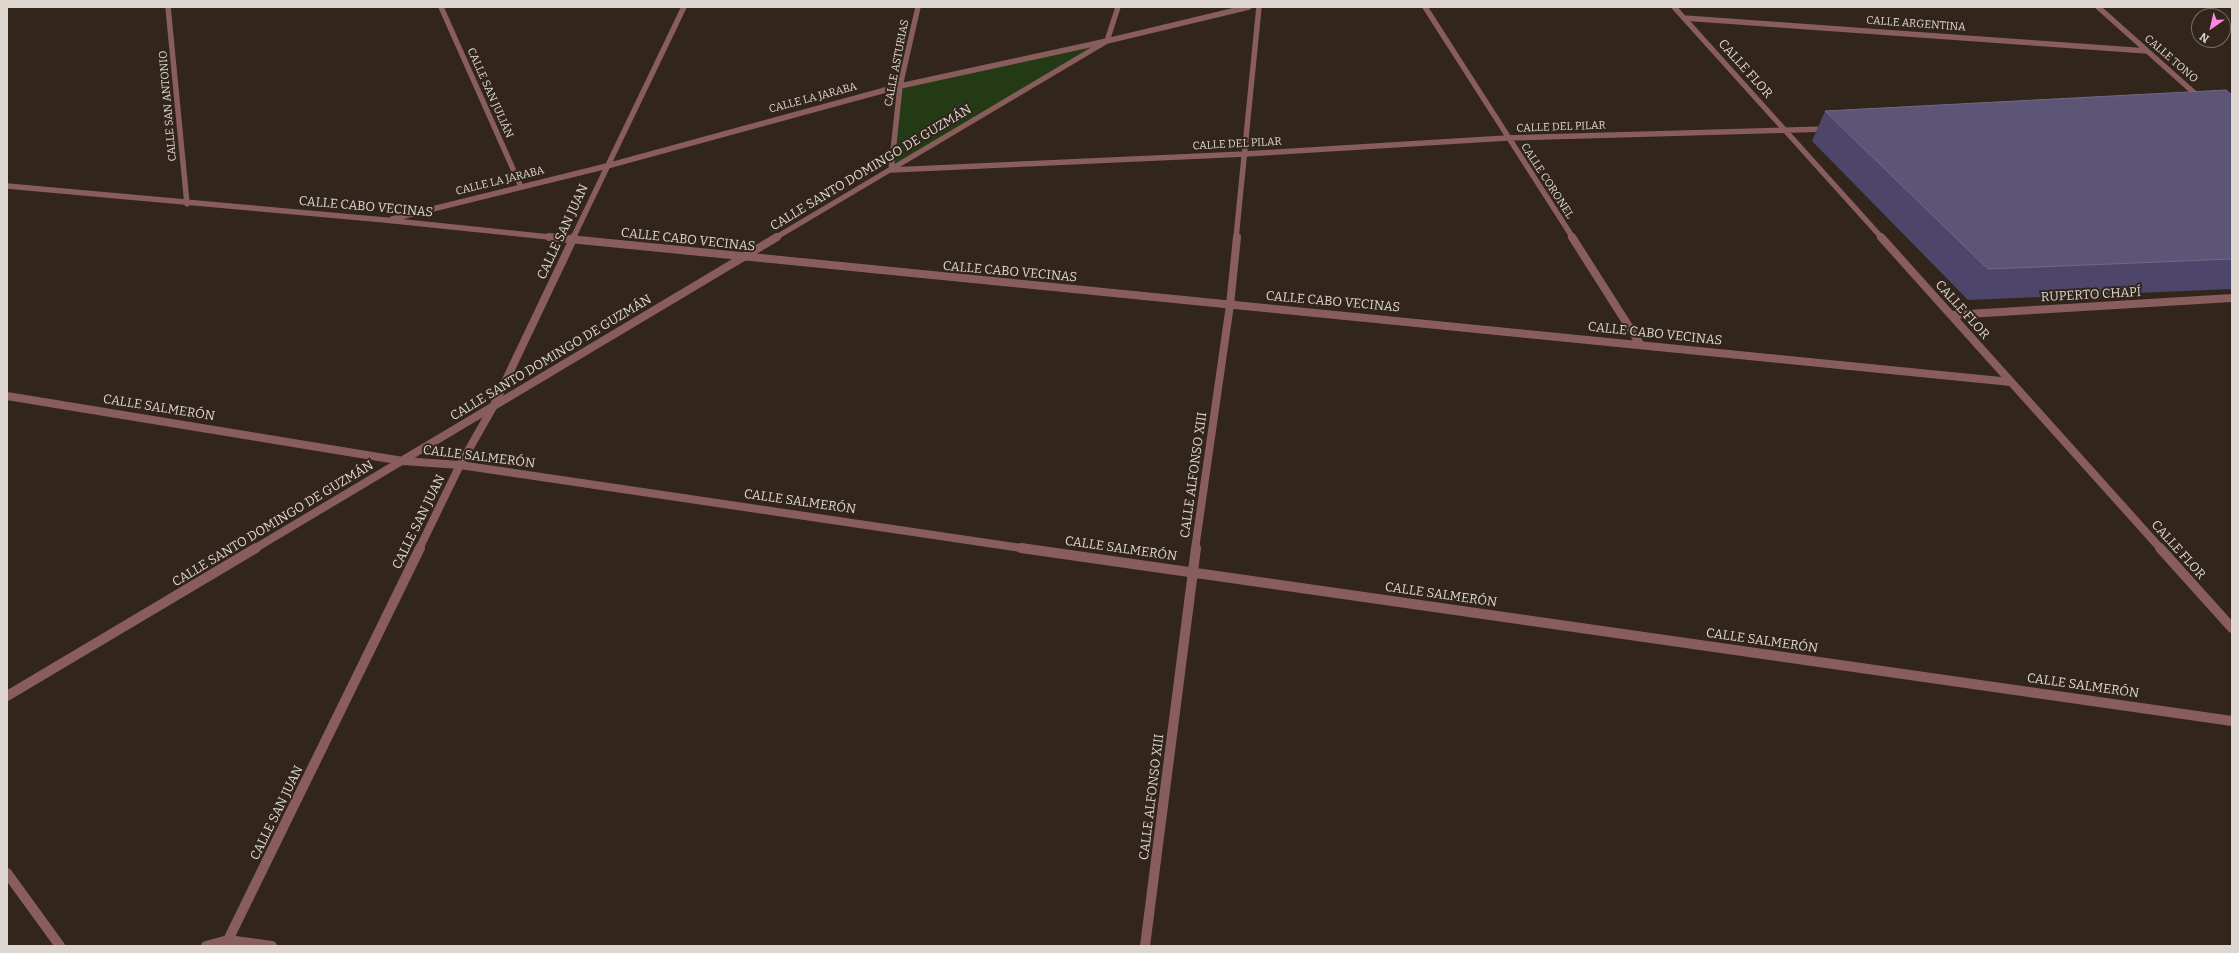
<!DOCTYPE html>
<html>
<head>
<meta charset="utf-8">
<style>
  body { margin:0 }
  #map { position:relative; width:2239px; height:953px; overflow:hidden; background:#31251c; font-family:Bitter,serif }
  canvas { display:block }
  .frame { position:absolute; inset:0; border:8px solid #ded6d0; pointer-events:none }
  .north { position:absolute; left:2191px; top:8px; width:40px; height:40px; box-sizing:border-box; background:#31251c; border:1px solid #766c64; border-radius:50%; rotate:214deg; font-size:11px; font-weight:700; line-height:16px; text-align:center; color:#ded6d0 }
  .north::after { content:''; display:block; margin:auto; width:14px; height:18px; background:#fc86e4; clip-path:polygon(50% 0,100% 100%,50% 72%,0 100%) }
</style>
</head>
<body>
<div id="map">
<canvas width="2239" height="953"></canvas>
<div class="frame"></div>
<div class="north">N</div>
</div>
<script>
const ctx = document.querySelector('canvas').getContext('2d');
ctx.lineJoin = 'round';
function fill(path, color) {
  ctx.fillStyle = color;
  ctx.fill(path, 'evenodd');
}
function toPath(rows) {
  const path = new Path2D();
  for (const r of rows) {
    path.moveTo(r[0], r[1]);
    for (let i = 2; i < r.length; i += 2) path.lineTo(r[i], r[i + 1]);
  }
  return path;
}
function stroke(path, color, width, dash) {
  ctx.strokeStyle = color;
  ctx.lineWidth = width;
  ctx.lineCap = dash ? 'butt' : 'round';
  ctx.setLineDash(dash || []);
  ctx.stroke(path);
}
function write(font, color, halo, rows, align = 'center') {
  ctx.font = font + ' Bitter,serif';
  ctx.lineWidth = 4;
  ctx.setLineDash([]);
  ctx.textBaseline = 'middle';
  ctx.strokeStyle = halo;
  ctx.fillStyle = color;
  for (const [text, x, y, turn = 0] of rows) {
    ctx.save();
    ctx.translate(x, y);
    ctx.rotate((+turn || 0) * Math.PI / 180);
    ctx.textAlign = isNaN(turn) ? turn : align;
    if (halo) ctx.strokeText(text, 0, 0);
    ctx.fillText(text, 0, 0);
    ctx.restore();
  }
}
fill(toPath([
  [1107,41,891,170,900,86]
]), '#233a15');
stroke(toPath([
  [168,7,187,204],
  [441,7,521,187],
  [918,7,900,86,891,170,1245,154,1507,138,1827,129],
  [1425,7,1573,238],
  [1674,7,1882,238],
  [2098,7,2200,98],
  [1684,18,2147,51],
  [7,186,385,220,559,238],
  [392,219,607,166,900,86,1107,41,1249,7],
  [573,238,684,7],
  [775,238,1107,41,1118,7],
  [1236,238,1259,7]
]), '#895d5b', 5.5);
stroke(toPath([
  [549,237,2011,382],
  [1572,237,1640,344],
  [1881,237,2161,549],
  [1951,315,2232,298],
  [7,396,403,461,460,465,1028,549],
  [254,549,777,237],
  [419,549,460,465,493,407,574,237],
  [1195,549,1230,305,1237,237]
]), '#895d5b', 8);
stroke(toPath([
  [1021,548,2232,721],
  [2160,548,2232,628],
  [7,696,256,548],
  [7,873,60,946],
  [228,940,420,548],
  [206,946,228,940,272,946],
  [1145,946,1196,548]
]), '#895d5b', 10);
fill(toPath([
  [2232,95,2232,289,1968,300,1812,141,1825,111]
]), '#4e456b');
const building = toPath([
  [2226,90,2232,95,2232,259,1988,269,1825,111,2226,90]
]);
fill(building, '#5d5576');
stroke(building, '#726984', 1);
write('11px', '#ded6d0', '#31251c', [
  ["CALLE ARGENTINA",1916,24,4],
  ["CALLE TONO",2171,59,41],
  ["CALLE ASTURIAS",897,63,-79],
  ["CALLE SAN JULIÁN",490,93,66],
  ["CALLE LA JARABA",813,98,-15],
  ["CALLE SAN ANTONIO",168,106,-95],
  ["CALLE DEL PILAR",1561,127,-2],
  ["CALLE DEL PILAR",1237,144,-3],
  ["CALLE LA JARABA",500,181,-14],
  ["CALLE CORONEL",1547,181,57]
]);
write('13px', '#ded6d0', '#31251c', [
  ["CALLE FLOR",1745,69,48],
  ["CALLE SANTO DOMINGO DE GUZMÁN",871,168,-31],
  ["CALLE CABO VECINAS",366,207,5],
  ["CALLE SAN JUAN",563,232,-65],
  ["CALLE CABO VECINAS",688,240,6],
  ["CALLE CABO VECINAS",1010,272,5],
  ["RUPERTO CHAPÍ",2091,295,-3],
  ["CALLE CABO VECINAS",1333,302,5],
  ["CALLE FLOR",1962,310,48],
  ["CALLE CABO VECINAS",1655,334,6],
  ["CALLE SANTO DOMINGO DE GUZMÁN",551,358,-31],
  ["CALLE SALMERÓN",159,408,9],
  ["CALLE SALMERÓN",479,457,7],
  ["CALLE ALFONSO XIII",1194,475,-82],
  ["CALLE SALMERÓN",800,502,8],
  ["CALLE SAN JUAN",419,522,-64],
  ["CALLE SANTO DOMINGO DE GUZMÁN",273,524,-31],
  ["CALLE SALMERÓN",1121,549,8],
  ["CALLE FLOR",2178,550,48],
  ["CALLE SALMERÓN",1441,595,8],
  ["CALLE SALMERÓN",1762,641,8],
  ["CALLE SALMERÓN",2083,686,8],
  ["CALLE ALFONSO XIII",1152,797,-83],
  ["CALLE SAN JUAN",277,813,-64]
]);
</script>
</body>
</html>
